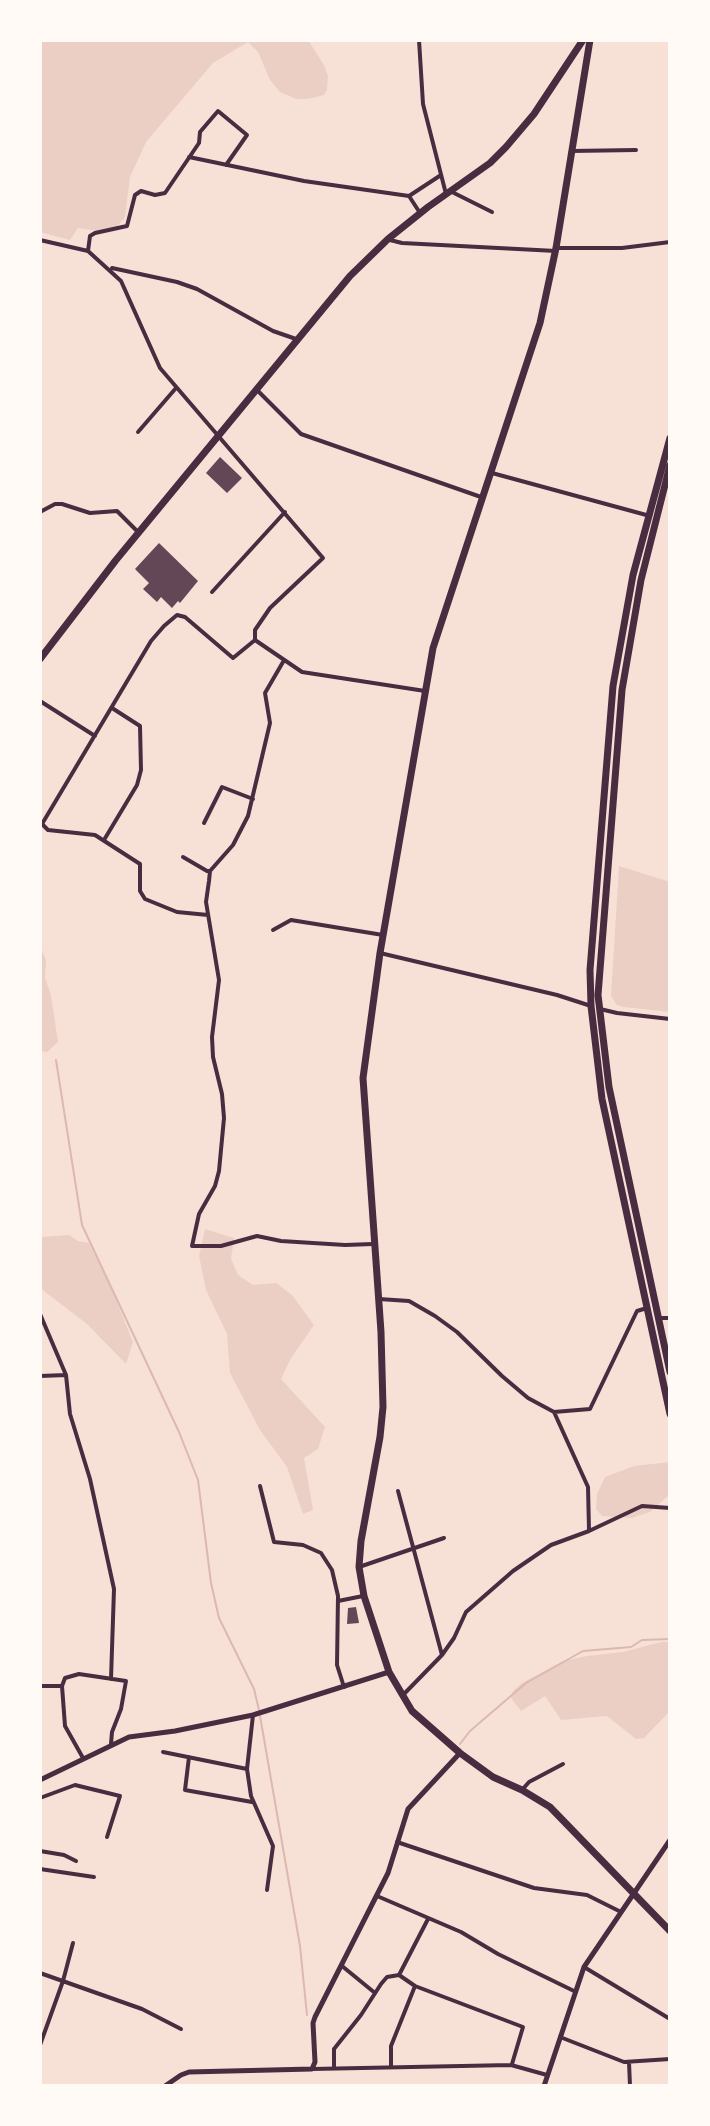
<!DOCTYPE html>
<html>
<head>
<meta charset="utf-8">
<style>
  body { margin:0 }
  #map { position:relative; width:710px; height:2126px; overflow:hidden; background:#f7e1d7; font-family:"Nunito Sans",sans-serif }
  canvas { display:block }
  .frame { position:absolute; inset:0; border:42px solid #fffaf5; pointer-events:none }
</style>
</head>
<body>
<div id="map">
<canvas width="710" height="2126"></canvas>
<div class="frame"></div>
</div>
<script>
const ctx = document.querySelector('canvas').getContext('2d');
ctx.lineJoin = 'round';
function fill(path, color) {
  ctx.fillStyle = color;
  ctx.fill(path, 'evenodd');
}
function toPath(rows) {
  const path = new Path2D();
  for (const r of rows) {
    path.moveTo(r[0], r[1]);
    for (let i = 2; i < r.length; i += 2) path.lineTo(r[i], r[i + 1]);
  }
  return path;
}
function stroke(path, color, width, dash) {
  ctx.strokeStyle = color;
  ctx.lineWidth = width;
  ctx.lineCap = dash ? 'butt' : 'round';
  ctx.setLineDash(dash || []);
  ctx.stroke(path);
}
fill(toPath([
  [40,40,308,40,324,65,328,76,327,90,324,95,308,99,296,99,280,92,270,80,258,52,248,42,213,63,146,142,130,177,125,217,115,229,105,232,78,228,70,240,40,232],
  [619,866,670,882,670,1012,623,1007,617,1005,611,996],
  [40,946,46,960,45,978,51,995,58,1042,47,1052,40,1051],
  [205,1229,234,1238,231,1259,238,1275,253,1285,276,1283,292,1295,314,1325,291,1358,281,1379,325,1427,318,1449,304,1458,313,1510,303,1514,287,1467,260,1430,230,1373,227,1334,206,1290,199,1256],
  [69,1235,78,1241,89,1243,112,1290,133,1342,126,1364,87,1324,40,1288,40,1237],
  [670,1462,670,1494,650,1512,632,1518,602,1516,596,1509,597,1494,605,1477,634,1466],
  [661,1642,670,1642,670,1711,644,1738,636,1739,607,1716,561,1720,545,1696,521,1711,511,1698,513,1691,522,1683,563,1661,587,1656,623,1652]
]), '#ebcfc5');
stroke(toPath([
  [56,1060,82,1225,179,1432,198,1480,211,1583,219,1618,254,1689,259,1710],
  [260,1716,300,1946,307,2015],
  [460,1744,470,1731,526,1683,583,1651,631,1647,642,1640,670,1639]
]), '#dcb8b0', 2);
fill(toPath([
  [220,457,242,478,227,493,206,473],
  [159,543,198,581,180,603,178,601,172,608,161,597,157,602,143,589,149,583,135,569],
  [356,1607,359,1623,347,1624,348,1608]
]), '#644757');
stroke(toPath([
  [419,40,423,104,446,194],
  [571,151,636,150],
  [189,157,304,181,409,196,441,175],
  [452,192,492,212],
  [409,196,420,213],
  [40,240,88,251,121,281,160,368,323,558,270,608,255,630,255,640,302,672,425,691],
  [390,240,402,243,556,251],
  [557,248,622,248,670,242],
  [88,251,90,236,95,233,127,226,135,195,141,191,155,195,165,193,199,143,200,132,218,111,247,135,226,165],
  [112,268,177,282,197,289,273,331,296,339],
  [257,390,301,434,481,497],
  [138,432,176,388],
  [492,473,650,516],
  [40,512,55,504,62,504,90,513,117,511,139,533],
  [212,592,285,512],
  [283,662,265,693,270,723,248,816,233,845,210,871,209,881,206,902,219,980,212,1037,213,1057,222,1094,224,1118,219,1171,215,1186,199,1214,192,1246,221,1246,257,1236,281,1241,345,1245,373,1244],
  [40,701,95,736],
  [40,822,48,830,95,835,140,864,140,891,145,899,177,912,208,915],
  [204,823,222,787,253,799],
  [42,824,151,641,164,626,177,615,185,617,233,658,255,640],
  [104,840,137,785,141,770,140,726,112,708],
  [183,857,207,871,210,871],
  [273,930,291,920,383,935],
  [380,953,557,995,591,1006],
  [600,1009,617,1013,670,1019],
  [379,1299,409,1301,435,1316,457,1332,502,1376,528,1398,554,1412,590,1409,637,1311,647,1308],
  [40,1314,66,1375,70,1414,90,1479,114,1589,111,1679],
  [659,1318,670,1318],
  [40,1376,66,1375],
  [554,1412,588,1487,589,1530],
  [260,1486,274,1542,303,1545,321,1553,332,1570,338,1596,337,1665,344,1687],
  [398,1491,442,1655],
  [359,1567,444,1538],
  [338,1601,363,1596],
  [40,1686,62,1686,65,1726,83,1758],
  [62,1686,65,1678,79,1674,126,1681,121,1709,112,1732,111,1744],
  [403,1695,442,1655,454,1638,466,1612,513,1571,551,1545,589,1531,642,1506,670,1508],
  [253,1715,247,1769,251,1796,273,1846,267,1890],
  [163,1752,247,1769],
  [189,1757,185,1790,252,1802],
  [522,1790,529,1782,563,1764],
  [40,1798,75,1785,120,1796,107,1837],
  [397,1842,534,1888,587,1895,621,1912],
  [40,1851,64,1855,76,1861],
  [40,1869,94,1877],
  [377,1896,461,1932,498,1954,574,1991],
  [342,1966,375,1993],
  [584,1967,670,2019],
  [40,1973,142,2009,181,2029],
  [399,1975,415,1986,523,2027,512,2064],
  [560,2037,624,2062,670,2059],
  [40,2045,63,1981,73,1943],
  [629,2062,630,2086],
  [391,2067,391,2046,415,1986],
  [334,2068,334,2049,361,2015,381,1984,387,1977,399,1975,428,1919],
  [312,2069,511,2065,547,2075]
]), '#4a2c40', 4);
stroke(toPath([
  [40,1780,129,1737,175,1731,253,1715,389,1672],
  [165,2086,181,2075,189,2072,312,2069,315,2062,313,2023,315,2017,388,1873,408,1809,460,1753],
  [544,2086,584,1967,670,1840]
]), '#4a2c40', 5);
stroke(toPath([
  [590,40,556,248,540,323,433,648,380,953,363,1078,381,1332,383,1407,380,1437,361,1541,359,1567,364,1596,389,1672,412,1711,460,1753,493,1777,522,1790,550,1807,670,1931],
  [670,438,633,575,613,686,590,970,591,1006,602,1099,670,1414],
  [670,465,641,580,622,690,598,995,609,1087,670,1372],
  [40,659,116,560,350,276,388,239,428,207,490,163,506,147,534,114,583,40]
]), '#4a2c40', 7);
</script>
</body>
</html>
